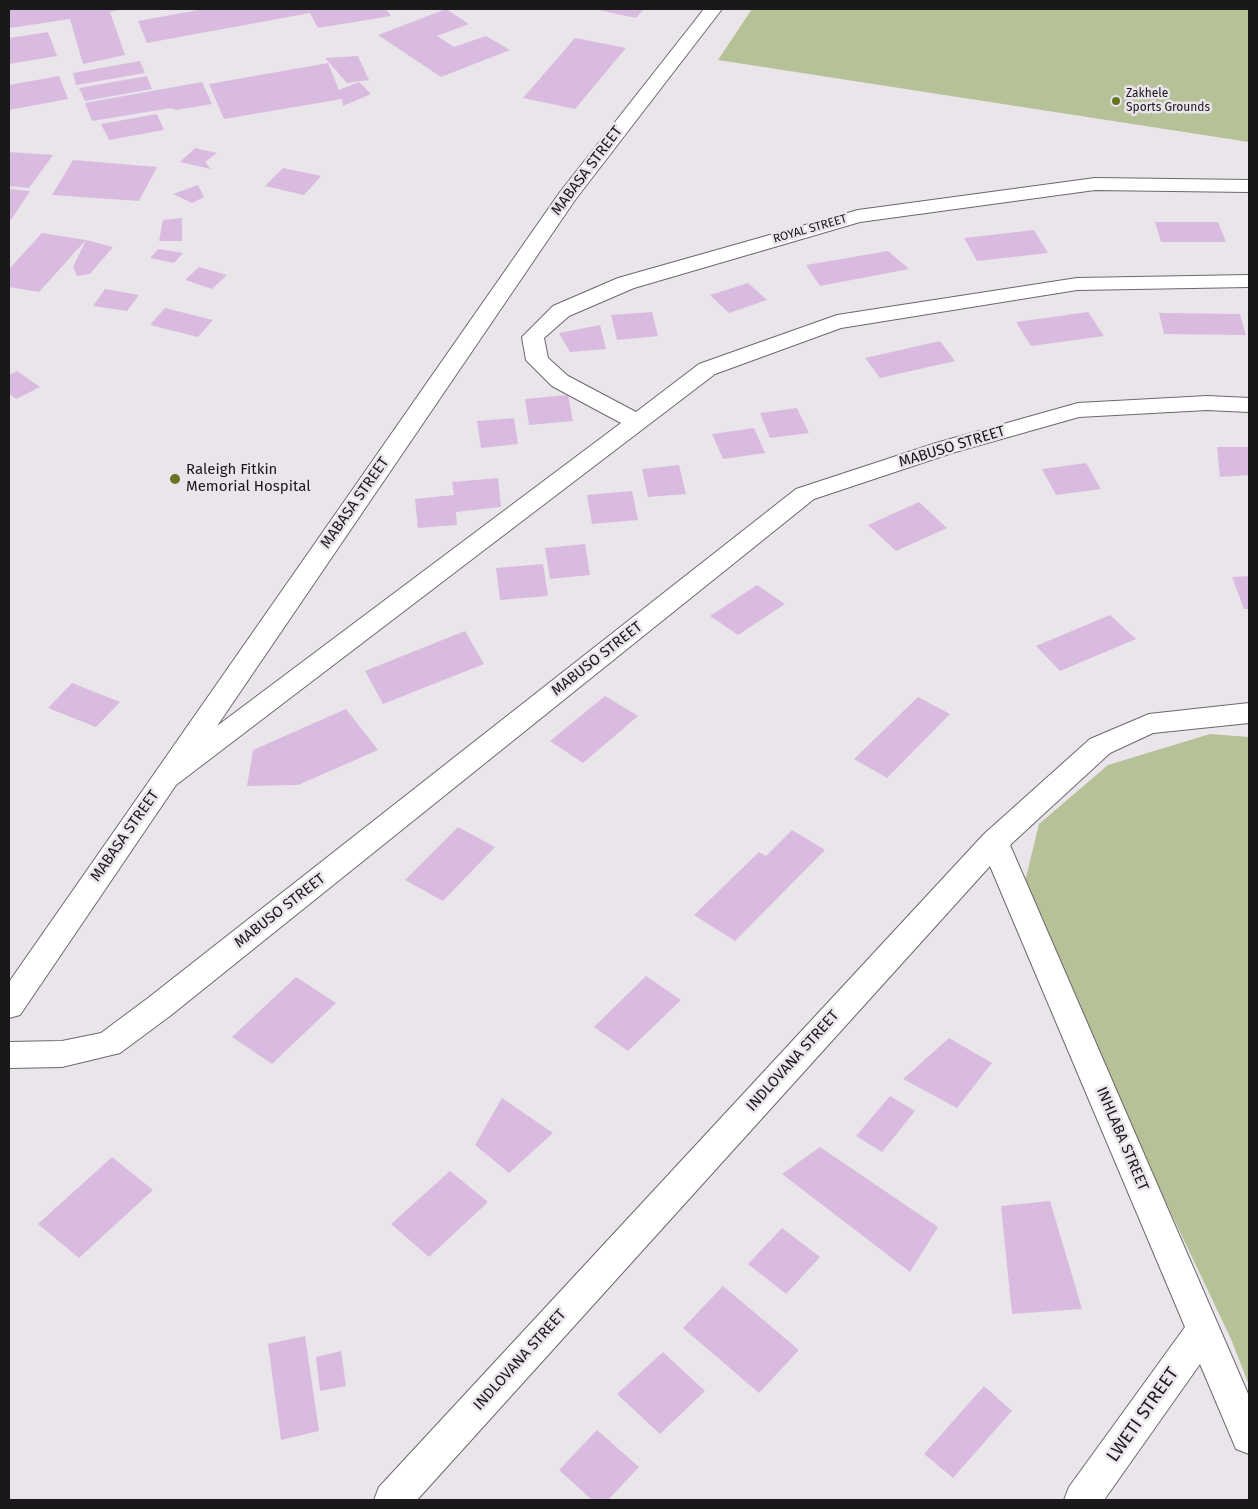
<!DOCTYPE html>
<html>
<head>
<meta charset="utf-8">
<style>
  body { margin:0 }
  #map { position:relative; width:1258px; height:1509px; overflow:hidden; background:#eae5eb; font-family:"Fira Sans",sans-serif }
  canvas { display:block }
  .frame { position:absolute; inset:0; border:10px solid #1a181a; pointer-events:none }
</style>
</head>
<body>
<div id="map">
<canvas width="1258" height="1509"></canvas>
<div class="frame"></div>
</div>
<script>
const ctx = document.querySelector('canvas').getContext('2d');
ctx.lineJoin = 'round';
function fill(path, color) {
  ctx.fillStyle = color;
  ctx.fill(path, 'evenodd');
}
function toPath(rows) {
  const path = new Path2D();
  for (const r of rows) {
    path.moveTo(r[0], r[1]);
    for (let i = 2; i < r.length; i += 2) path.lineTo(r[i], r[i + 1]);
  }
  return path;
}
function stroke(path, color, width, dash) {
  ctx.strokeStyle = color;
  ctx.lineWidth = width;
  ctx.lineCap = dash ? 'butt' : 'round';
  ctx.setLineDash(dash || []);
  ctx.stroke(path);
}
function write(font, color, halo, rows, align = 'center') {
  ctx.font = font + ' "Fira Sans",sans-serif';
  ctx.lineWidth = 5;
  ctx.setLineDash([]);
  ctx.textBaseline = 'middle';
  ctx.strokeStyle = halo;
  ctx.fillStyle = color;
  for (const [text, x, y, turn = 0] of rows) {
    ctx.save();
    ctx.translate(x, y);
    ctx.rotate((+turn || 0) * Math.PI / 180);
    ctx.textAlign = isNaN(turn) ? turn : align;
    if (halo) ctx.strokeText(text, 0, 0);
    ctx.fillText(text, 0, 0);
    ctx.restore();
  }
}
fill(toPath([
  [752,9,1249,9,1249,142,718,60],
  [1210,734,1249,737,1249,1385,1231,1339,1021,898,1039,824,1108,765]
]), '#b7c198');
fill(toPath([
  [9,9,125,9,110,12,125,55,83,64,70,19,10,28],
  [203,9,386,9,391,16,318,28,310,13,147,43,138,21],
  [446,9,469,24,437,36,454,47,486,36,510,50,441,77,378,35],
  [594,9,644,9,636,18],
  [48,32,57,56,9,64,9,38],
  [575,38,626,48,575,109,523,98],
  [358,56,369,80,347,83,325,58],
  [140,61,145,73,76,85,73,73],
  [328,63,339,90,359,82,371,94,343,106,342,99,224,119,209,84],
  [59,76,68,99,9,110,9,85],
  [147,76,152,89,85,101,79,88],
  [202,82,212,104,176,110,171,108,92,121,85,103],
  [157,114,164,130,109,140,101,124],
  [195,148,217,153,205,162,211,169,180,162],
  [9,152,53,155,29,188,9,186],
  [73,160,157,167,139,201,52,195],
  [283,168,321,176,304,195,265,186],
  [198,185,204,197,192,203,173,194],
  [9,189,30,191,11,220,9,220],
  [182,218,182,241,159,241,163,220],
  [1155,222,1218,222,1226,242,1161,242],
  [1034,230,1048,253,977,261,964,238],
  [42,233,86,240,39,292,9,287,9,269],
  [86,240,113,247,90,274,77,276,73,267],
  [158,249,183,253,174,263,150,258],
  [888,251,909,269,820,286,806,265],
  [199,267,227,275,212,289,185,280],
  [748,283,767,300,729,313,710,295],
  [105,289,139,295,127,311,93,306],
  [165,308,213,320,198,337,150,325],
  [652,312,658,336,617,340,611,315],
  [1088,312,1104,336,1031,346,1016,322],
  [1159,313,1240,314,1246,335,1164,334],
  [600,325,606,349,570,352,559,333],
  [940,341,955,361,880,378,865,358],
  [17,371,40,387,16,399,9,394,9,375],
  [568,395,573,421,529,425,525,399],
  [797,408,809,433,770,438,760,413],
  [514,418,518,444,481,448,477,421],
  [754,428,765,453,723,459,712,434],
  [1217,447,1249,447,1249,475,1220,477],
  [1086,463,1101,489,1056,495,1042,469],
  [679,465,686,494,648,497,642,469],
  [498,478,501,507,456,512,457,525,418,528,415,499,454,495,452,482],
  [632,491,638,520,592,524,587,495],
  [919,502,947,528,896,551,868,525],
  [585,544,590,575,550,579,545,548],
  [543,564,548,596,500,600,496,568],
  [1249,576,1249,609,1244,609,1232,577],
  [757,585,785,604,738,635,710,616],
  [1110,615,1136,639,1060,671,1036,646],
  [465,631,484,664,383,704,365,671],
  [72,683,120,702,96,727,48,708],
  [605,696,638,716,583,763,550,741],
  [918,697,950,714,887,778,854,759],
  [346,709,378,750,298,785,247,786,253,750],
  [458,827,495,847,443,901,405,880],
  [792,830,825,850,735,941,694,915,759,852,766,856],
  [646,976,681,1000,628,1051,594,1027],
  [296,977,336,1003,272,1064,232,1037],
  [949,1038,992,1063,957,1108,903,1079],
  [890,1096,915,1111,882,1152,856,1136],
  [502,1098,553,1133,509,1173,475,1145],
  [820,1147,938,1227,910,1272,782,1174],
  [112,1157,153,1190,79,1258,38,1224],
  [450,1171,488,1202,429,1257,391,1224],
  [1050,1201,1082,1309,1012,1314,1001,1206],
  [782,1228,820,1257,786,1294,748,1264],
  [723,1286,799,1350,759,1393,683,1328],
  [305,1336,319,1431,281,1440,268,1344],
  [341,1351,346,1386,320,1391,316,1357],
  [663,1352,705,1391,660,1434,617,1394],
  [984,1386,1012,1411,953,1478,924,1454],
  [597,1430,639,1467,608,1500,592,1500,559,1470]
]), '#d9bbdf');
const minor = toPath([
  [704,9,722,9,575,200,217,726,621,423,552,386,526,360,522,337,553,306,618,278,858,210,1095,178,1249,180,1249,192,1095,190,860,222,634,288,569,316,544,338,548,358,568,376,636,412,699,364,837,315,1077,278,1249,275,1249,287,1077,290,841,328,715,374,176,785,20,1015,9,1018,9,982,560,192,704,9],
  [1207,396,1249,398,1249,412,1207,410,1079,417,952,453,814,499,170,1016,120,1053,62,1067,9,1068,9,1042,62,1041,101,1033,148,998,796,489,936,443,1078,403,1207,396],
  [1249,703,1249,723,1153,733,1110,753,1010,845,1249,1396,1249,1454,1236,1449,1200,1364,1104,1500,1064,1500,1069,1487,1185,1327,990,866,417,1500,374,1500,379,1487,984,834,1090,739,1149,714,1249,703]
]);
stroke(minor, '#6c686d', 2);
fill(minor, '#fff');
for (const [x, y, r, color] of [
  [1116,101,5,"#677522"],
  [175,479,6,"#677522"]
]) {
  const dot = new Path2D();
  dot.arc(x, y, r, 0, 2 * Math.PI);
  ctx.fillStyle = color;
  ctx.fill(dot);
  stroke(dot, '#eae5eb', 2);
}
write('12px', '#1a181a', '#eae5eb', [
  ["Zakhele",1126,94],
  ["Sports Grounds",1126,108]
], 'left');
write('12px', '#1a181a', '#eae5eb', [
  ["ROYAL STREET",810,229,-16]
]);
write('15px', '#1a181a', '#eae5eb', [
  ["MABASA STREET",587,171,-53],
  ["MABUSO STREET",952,447,-17],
  ["MABASA STREET",355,503,-55],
  ["MABUSO STREET",597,659,-38],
  ["MABASA STREET",125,836,-55],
  ["MABUSO STREET",280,911,-38],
  ["INDLOVANA STREET",793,1061,-48],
  ["INHLABA STREET",1122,1139,67],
  ["INDLOVANA STREET",520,1360,-48]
]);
write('15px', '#1a181a', '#eae5eb', [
  ["Raleigh Fitkin",186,470],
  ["Memorial Hospital",186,487]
], 'left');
write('18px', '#1a181a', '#eae5eb', [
  ["LWETI STREET",1143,1415,-55]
]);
</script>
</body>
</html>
